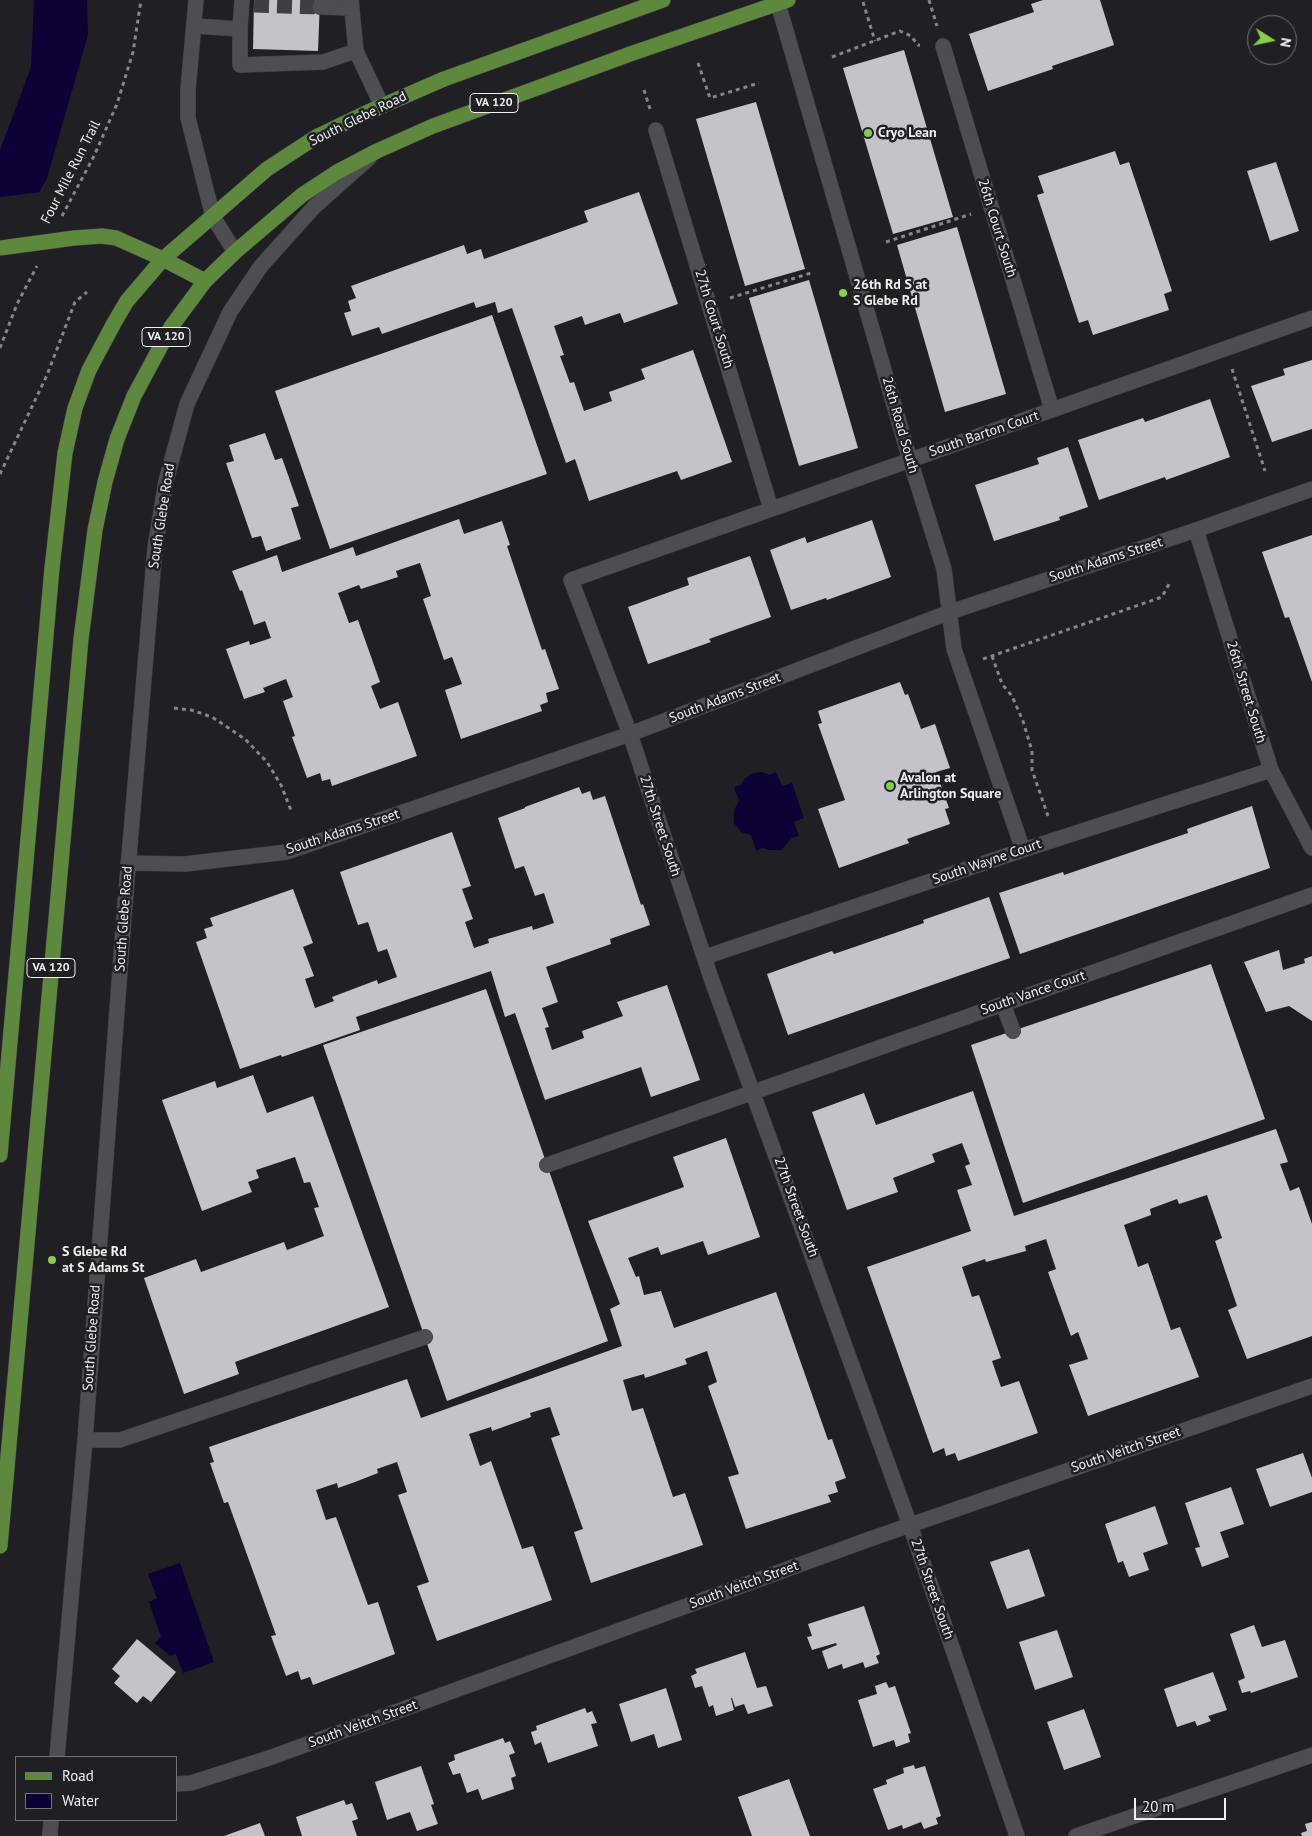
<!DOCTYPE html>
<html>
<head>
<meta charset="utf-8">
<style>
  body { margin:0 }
  #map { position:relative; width:1312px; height:1836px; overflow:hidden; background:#202024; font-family:"PT Sans",sans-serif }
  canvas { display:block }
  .legend { position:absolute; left:15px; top:1756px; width:162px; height:65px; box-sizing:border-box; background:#202024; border:1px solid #747477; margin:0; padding:6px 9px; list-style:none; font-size:15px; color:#f1f1f4 }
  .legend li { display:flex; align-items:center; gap:10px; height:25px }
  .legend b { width:25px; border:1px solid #747477 }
  .north { position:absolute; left:1247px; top:15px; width:50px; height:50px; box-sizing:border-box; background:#202024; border:1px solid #747477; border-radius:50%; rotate:100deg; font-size:14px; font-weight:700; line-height:20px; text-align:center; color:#f1f1f4 }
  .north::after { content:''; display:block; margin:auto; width:18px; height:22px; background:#85cf4d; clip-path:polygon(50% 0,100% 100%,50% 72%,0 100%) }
  .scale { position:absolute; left:1134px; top:1798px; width:92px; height:22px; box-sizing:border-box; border:2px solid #f1f1f4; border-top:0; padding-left:6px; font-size:15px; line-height:18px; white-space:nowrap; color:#f1f1f4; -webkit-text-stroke:4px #202024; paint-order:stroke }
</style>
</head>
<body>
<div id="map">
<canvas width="1312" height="1836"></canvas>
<ul class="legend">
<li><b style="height:6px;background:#5e883e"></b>Road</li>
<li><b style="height:14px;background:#0d0136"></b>Water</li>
</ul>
<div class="north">N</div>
<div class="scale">20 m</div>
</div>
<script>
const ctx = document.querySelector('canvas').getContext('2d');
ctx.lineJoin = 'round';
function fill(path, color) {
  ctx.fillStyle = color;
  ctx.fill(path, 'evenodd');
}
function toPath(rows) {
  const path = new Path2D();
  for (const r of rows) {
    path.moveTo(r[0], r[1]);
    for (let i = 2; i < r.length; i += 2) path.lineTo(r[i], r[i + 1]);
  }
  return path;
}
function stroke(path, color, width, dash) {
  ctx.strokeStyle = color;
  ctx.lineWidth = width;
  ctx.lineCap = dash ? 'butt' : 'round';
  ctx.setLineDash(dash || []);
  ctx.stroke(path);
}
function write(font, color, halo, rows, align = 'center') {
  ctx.font = font + ' "PT Sans",sans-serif';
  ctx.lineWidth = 5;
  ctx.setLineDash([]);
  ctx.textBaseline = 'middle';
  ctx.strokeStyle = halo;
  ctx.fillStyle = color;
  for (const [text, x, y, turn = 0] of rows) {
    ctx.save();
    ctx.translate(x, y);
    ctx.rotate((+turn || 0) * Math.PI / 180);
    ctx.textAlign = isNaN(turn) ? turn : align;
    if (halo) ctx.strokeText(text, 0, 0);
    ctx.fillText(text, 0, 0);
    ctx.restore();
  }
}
fill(toPath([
  [34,0,87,0,88,35,47,178,0,263,0,150,31,67],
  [762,772,769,775,776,772,782,786,792,783,804,818,794,822,799,836,792,838,781,850,770,850,762,848,756,851,751,835,741,832,734,823,734,810,739,801,734,787,741,785,745,778,753,773],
  [180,1563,214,1662,183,1673,176,1654,170,1656,155,1643,161,1637,149,1602,157,1598,148,1574]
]), '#0d0136');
fill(toPath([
  [42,192,2,265,0,266,0,197]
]), '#202024');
fill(toPath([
  [254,0,320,0,318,51,253,49],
  [1043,0,1100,0,1114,45,1052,66,1053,69,988,91,969,34,1034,12,1031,4],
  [904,50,953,217,893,234,843,68],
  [756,102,805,269,745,286,696,119],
  [1115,151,1120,165,1129,162,1172,291,1164,294,1169,310,1093,335,1088,320,1079,323,1037,195,1044,193,1038,176],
  [1276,162,1299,231,1270,241,1247,171],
  [639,192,678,304,624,323,620,313,585,325,582,316,554,326,564,355,560,356,570,383,574,382,584,411,612,401,609,392,645,379,641,369,693,350,732,462,681,480,677,471,589,501,575,459,566,463,512,308,498,313,495,302,476,308,474,302,382,334,379,327,352,336,344,313,351,311,348,301,356,298,351,286,464,245,467,254,481,249,484,259,588,222,584,211],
  [957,227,1006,394,945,412,897,245],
  [809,280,858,448,799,466,749,298],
  [492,315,547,474,330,549,275,391],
  [1312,360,1312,429,1272,442,1251,386,1285,375,1283,369],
  [1210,399,1230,457,1166,480,1165,477,1099,500,1078,440,1143,418,1145,422],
  [265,433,275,460,282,458,299,506,291,508,301,539,266,551,261,536,252,538,226,463,234,461,229,445],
  [1068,447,1088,507,1059,517,1060,520,994,541,975,485,1039,464,1037,458],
  [459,519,464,534,502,521,510,545,507,546,542,650,545,649,559,689,546,693,548,702,540,705,542,711,461,739,445,690,462,684,452,657,444,660,423,599,431,596,420,563,396,571,398,577,361,589,359,585,338,593,349,623,358,620,380,682,371,686,380,709,398,702,417,756,332,786,330,779,322,781,320,773,307,778,292,737,295,736,283,701,293,697,286,679,263,688,265,692,244,699,226,649,249,641,250,645,271,638,265,621,254,625,242,590,240,591,232,571,277,555,282,572,353,547,356,556],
  [872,520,891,577,827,600,826,598,791,610,770,550,805,537,807,543],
  [1312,535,1312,682,1289,617,1285,618,1262,552],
  [750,556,771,617,709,639,711,642,648,664,628,607,689,585,687,578],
  [900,682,905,695,908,694,921,729,935,724,950,768,936,772,949,808,945,809,950,824,907,839,909,843,839,868,818,809,845,800,818,724,822,723,818,711],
  [579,787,582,794,590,791,593,800,605,796,641,905,643,904,650,925,610,939,611,944,546,967,558,1002,542,1008,549,1027,545,1028,552,1050,584,1038,582,1031,623,1016,617,1002,667,985,700,1080,651,1097,641,1067,545,1100,515,1013,505,1017,491,971,356,1017,360,1030,282,1057,281,1055,240,1069,196,942,207,938,204,929,213,926,210,918,293,889,313,943,303,947,314,976,305,979,315,1008,334,1001,332,997,377,980,378,984,397,977,387,949,378,952,368,922,358,925,340,872,452,832,471,886,462,889,473,919,465,922,474,948,489,943,488,939,532,926,533,930,554,923,544,893,535,896,524,866,515,869,498,818,525,808,525,807],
  [1252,806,1270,868,1020,954,999,893,1063,872,1064,875,1188,833,1187,829],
  [989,897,1010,958,788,1035,767,974,832,951,834,954,924,923,923,920],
  [1279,950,1283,970,1305,963,1304,959,1312,956,1312,1021,1289,1006,1266,1012,1244,962],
  [1211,964,1265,1119,1023,1203,971,1045],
  [486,989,608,1341,447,1401,323,1045],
  [253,1075,267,1113,313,1096,389,1307,235,1362,239,1374,184,1394,144,1278,196,1259,201,1272,284,1242,287,1250,324,1236,314,1208,319,1207,310,1182,304,1183,295,1157,256,1170,259,1178,248,1182,252,1192,202,1211,162,1100,215,1081,217,1088],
  [973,1091,1014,1216,1276,1129,1288,1162,1280,1164,1290,1191,1299,1187,1312,1224,1312,1336,1247,1359,1228,1310,1237,1306,1215,1241,1222,1238,1207,1195,1179,1204,1177,1199,1150,1209,1151,1215,1124,1225,1138,1267,1148,1263,1171,1330,1180,1327,1199,1377,1088,1416,1069,1365,1088,1359,1078,1332,1071,1336,1048,1272,1056,1269,1046,1239,1025,1246,1026,1251,986,1262,985,1259,962,1267,972,1297,979,1295,1001,1358,992,1361,1001,1387,1019,1381,1038,1433,958,1461,955,1453,946,1456,944,1448,933,1453,867,1267,971,1231,957,1190,972,1185,965,1166,970,1164,962,1143,932,1154,935,1162,893,1178,898,1192,847,1210,812,1112,864,1093,876,1125],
  [726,1138,760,1237,708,1255,703,1241,661,1255,658,1247,628,1258,636,1277,639,1276,644,1295,661,1291,674,1328,776,1292,828,1440,832,1439,846,1478,835,1482,838,1492,828,1495,831,1502,746,1529,728,1477,739,1474,708,1386,717,1382,707,1351,685,1359,687,1364,645,1378,644,1374,623,1380,632,1411,643,1408,673,1497,685,1493,703,1545,591,1583,574,1532,583,1529,551,1438,560,1435,550,1407,530,1413,531,1417,492,1431,491,1427,469,1434,480,1466,491,1461,522,1549,533,1546,552,1600,437,1641,417,1586,429,1582,398,1495,407,1492,397,1462,377,1469,378,1473,355,1482,338,1488,337,1483,316,1490,326,1520,336,1517,368,1605,378,1602,395,1654,313,1685,310,1677,301,1680,298,1671,286,1676,271,1636,276,1635,228,1502,224,1503,210,1463,214,1462,209,1447,407,1379,421,1418,622,1346,610,1309,620,1304,588,1221,684,1187,673,1157],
  [1303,1453,1312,1478,1312,1492,1270,1507,1256,1469],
  [1231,1487,1244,1524,1220,1532,1229,1557,1202,1567,1195,1548,1200,1547,1185,1503],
  [1155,1506,1168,1544,1143,1553,1149,1570,1129,1577,1123,1561,1118,1563,1105,1524],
  [1029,1549,1045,1596,1007,1609,990,1562],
  [864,1606,880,1654,876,1656,879,1663,865,1668,863,1662,843,1669,842,1664,828,1669,822,1651,837,1645,836,1643,812,1650,807,1637,812,1636,808,1624],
  [1254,1625,1262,1647,1285,1640,1298,1677,1251,1693,1250,1691,1242,1693,1238,1681,1245,1678,1230,1634],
  [1057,1630,1073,1677,1035,1690,1019,1642],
  [137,1639,176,1672,151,1702,143,1696,137,1703,114,1683,120,1676,112,1669],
  [745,1652,757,1688,766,1686,773,1706,748,1714,744,1704,735,1707,732,1698,731,1698,734,1710,716,1716,713,1705,709,1707,702,1686,695,1688,691,1676,697,1673,695,1669],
  [1213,1672,1227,1710,1208,1716,1211,1721,1197,1726,1195,1721,1177,1727,1164,1689],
  [886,1682,889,1688,895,1686,911,1733,908,1734,910,1742,896,1747,894,1740,873,1747,858,1700,877,1694,875,1686],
  [666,1688,682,1740,658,1748,654,1734,631,1742,619,1704],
  [585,1708,587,1713,592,1711,597,1723,591,1724,598,1746,548,1763,541,1742,535,1745,531,1732,537,1730,536,1726],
  [1084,1709,1101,1757,1064,1770,1047,1722],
  [503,1738,505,1743,510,1741,515,1753,509,1755,516,1776,511,1778,514,1789,482,1800,478,1789,467,1793,460,1773,453,1775,448,1763,455,1760,454,1755],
  [914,1765,915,1769,925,1766,941,1816,936,1818,938,1824,924,1829,921,1822,903,1829,902,1825,888,1830,873,1789,887,1784,886,1780,904,1773,903,1768],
  [421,1766,434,1804,431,1805,438,1824,417,1831,410,1812,387,1820,375,1782],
  [789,1779,810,1836,752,1836,738,1797],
  [344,1800,346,1805,352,1803,358,1819,352,1821,357,1836,302,1836,296,1817],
  [1312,1822,1312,1836,1302,1836,1301,1833,1307,1831,1305,1824],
  [260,1823,265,1836,224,1836]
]), '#c3c3c9');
stroke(toPath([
  [254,5,320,7]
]), '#3f3f43', 15, [15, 8]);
const minor = toPath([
  [196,0,188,90,188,118,213,217,235,252],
  [351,0,356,51,382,106],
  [777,0,910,460,944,569,954,649,1023,850],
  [320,7,351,8],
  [194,26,240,29,240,65,323,62,356,51],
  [240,29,242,0],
  [943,46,1052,410],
  [656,130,771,509],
  [1196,530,1271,770,1312,848],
  [128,863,185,864,287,852,630,734,950,612,1196,530,1312,489],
  [705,957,1023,850,1271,770],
  [1003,1004,1013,1031],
  [547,1165,1312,895],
  [85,1440,120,1440,425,1337],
  [57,1757,85,1440,124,916,155,548,166,481,187,404,230,312,261,266,314,207,369,158],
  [176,1784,191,1783,269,1758,870,1539,1312,1386],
  [50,1836,51,1820],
  [1017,1836,910,1525,711,978,630,734,571,580,1312,318],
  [1076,1836,1312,1755]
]);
const major = toPath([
  [74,238,102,236,116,238,163,259,205,281],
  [0,1155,52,568,65,453,75,408,89,370,114,323,127,301,163,259,267,169,316,137,368,112,444,79,663,0],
  [0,1546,81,639,95,530,105,482,117,439,134,396,171,327,205,281,235,252,302,195,337,172,377,151,433,126,633,53,788,0]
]);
stroke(minor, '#3c3d40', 16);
stroke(major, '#3c3d40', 16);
stroke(toPath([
  [929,0,937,26],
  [863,2,875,41],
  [832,57,900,31,911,36,918,45,920,45],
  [698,63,710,98,759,83],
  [644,90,650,109],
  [62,216,94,156,117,104,133,52,141,0],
  [886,242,971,214],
  [730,298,811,273],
  [0,348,17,304,37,266],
  [1232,369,1265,471],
  [0,474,47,375,75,302,87,292],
  [992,656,1002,684,1012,696,1023,721,1032,751,1032,770,1048,816],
  [983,659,1162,597,1169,584],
  [174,708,191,710,212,717,245,739,267,762,281,785,292,813]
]), '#868689', 3, [4, 4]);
stroke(minor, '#4d4d52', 15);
stroke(major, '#5e883e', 15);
const majorBridge = toPath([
  [0,248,74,238]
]);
stroke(majorBridge, '#3c3d40', 16, []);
stroke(majorBridge, '#5e883e', 15);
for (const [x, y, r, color] of [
  [868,133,5,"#85cf4d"],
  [843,293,5,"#85cf4d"],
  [890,786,5,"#85cf4d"],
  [52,1260,5,"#85cf4d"]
]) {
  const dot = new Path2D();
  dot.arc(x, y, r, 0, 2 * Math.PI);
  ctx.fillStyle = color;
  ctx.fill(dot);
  stroke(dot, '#202024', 2);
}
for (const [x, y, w] of [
  [494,103,48],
  [166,337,48],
  [51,968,48]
]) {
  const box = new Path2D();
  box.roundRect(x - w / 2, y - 9.5, w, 19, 4);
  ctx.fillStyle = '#202024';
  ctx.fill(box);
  stroke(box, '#f1f1f4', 1);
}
write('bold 12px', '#f1f1f4', null, [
  ["VA 120",494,103],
  ["VA 120",166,337],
  ["VA 120",51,968]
]);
write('14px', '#f1f1f4', '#202024', [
  ["South Glebe Road",358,119,-26],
  ["Four Mile Run Trail",71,172,-63],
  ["26th Court South",997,228,73],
  ["27th Court South",714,319,73],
  ["26th Road South",900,425,74],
  ["South Barton Court",984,434,-19],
  ["South Glebe Road",162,516,-81],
  ["South Adams Street",1106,560,-18],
  ["26th Street South",1246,692,73],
  ["South Adams Street",725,698,-21],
  ["27th Street South",660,826,72],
  ["South Adams Street",343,832,-18],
  ["South Wayne Court",987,862,-19],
  ["South Glebe Road",124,919,-86],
  ["South Vance Court",1033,993,-19],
  ["27th Street South",796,1207,70],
  ["South Glebe Road",92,1338,-86],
  ["South Veitch Street",1126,1450,-19],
  ["South Veitch Street",744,1585,-20],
  ["27th Street South",932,1589,71],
  ["South Veitch Street",363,1724,-20]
]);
write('bold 14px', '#f1f1f4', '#202024', [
  ["Cryo Lean",878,133],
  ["26th Rd S at",853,285],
  ["S Glebe Rd",853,301],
  ["Avalon at",900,778],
  ["Arlington Square",900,794],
  ["S Glebe Rd",62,1252],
  ["at S Adams St",62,1268]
], 'left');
</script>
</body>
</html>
